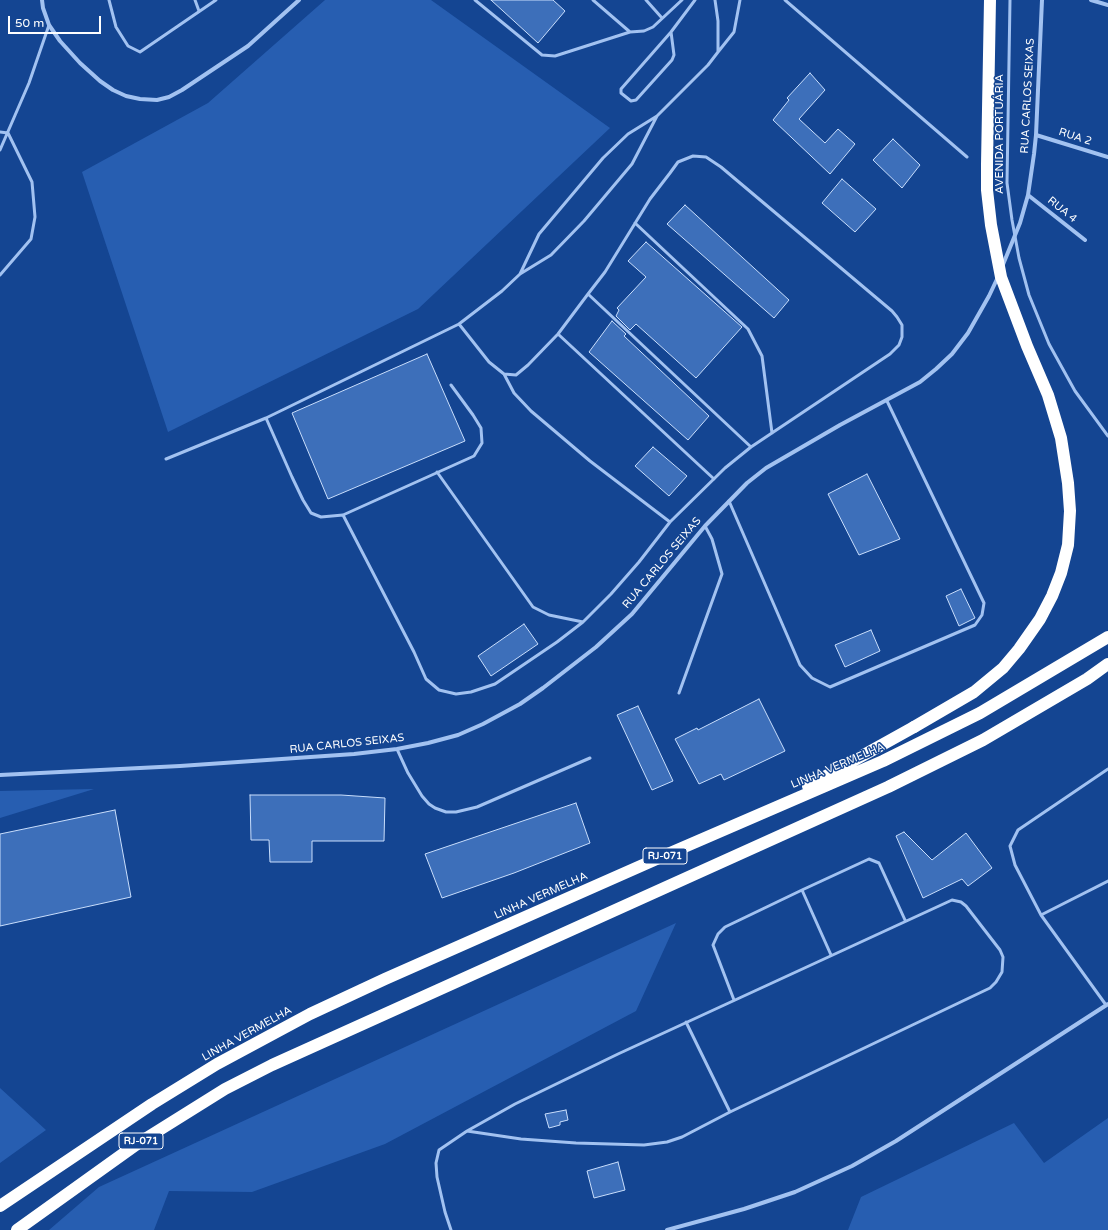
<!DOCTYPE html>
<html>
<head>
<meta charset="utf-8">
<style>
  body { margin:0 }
  #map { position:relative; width:1108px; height:1230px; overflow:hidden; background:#144592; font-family:"Varela Round",sans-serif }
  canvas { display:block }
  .scale { position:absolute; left:8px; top:16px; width:93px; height:18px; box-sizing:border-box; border:2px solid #fff; border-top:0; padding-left:5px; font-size:12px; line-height:14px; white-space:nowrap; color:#fff; -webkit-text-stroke:3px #144592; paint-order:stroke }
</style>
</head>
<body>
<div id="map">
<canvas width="1108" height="1230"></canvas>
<div class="scale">50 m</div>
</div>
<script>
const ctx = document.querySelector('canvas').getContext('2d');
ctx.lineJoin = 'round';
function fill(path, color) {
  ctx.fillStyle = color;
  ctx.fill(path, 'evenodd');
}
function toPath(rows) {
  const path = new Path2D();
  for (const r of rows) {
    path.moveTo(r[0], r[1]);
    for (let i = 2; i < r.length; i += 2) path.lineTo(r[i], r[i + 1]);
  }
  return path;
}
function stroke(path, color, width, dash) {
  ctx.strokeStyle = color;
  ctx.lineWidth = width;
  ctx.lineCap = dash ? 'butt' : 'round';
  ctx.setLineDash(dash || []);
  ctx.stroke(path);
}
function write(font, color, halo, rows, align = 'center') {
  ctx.font = font + ' "Varela Round",sans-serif';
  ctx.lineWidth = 3;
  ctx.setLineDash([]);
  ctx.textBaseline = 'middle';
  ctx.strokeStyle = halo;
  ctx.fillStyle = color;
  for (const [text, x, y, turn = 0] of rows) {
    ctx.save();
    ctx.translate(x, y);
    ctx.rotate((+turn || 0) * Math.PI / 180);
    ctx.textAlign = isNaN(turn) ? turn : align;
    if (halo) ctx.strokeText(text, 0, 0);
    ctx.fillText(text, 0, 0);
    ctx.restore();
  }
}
fill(toPath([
  [325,0,431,0,610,128,418,309,168,432,82,172,208,103],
  [94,789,0,818,0,791],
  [676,923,636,1011,385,1144,252,1192,169,1191,154,1230,49,1230,99,1187],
  [0,1088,46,1130,0,1163],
  [1108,1118,1108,1230,848,1230,861,1197,1014,1123,1044,1163]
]), '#275eb1');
const building = toPath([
  [491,0,553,0,565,11,538,43,491,0],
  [810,73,825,90,799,119,825,143,838,129,855,144,830,174,773,120,789,100,787,98,810,73],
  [893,139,920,165,902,188,873,160,893,139],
  [842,179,876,209,855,232,822,203,842,179],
  [685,205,789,300,774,318,667,224,685,205],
  [646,242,742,327,696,378,636,324,630,330,616,316,619,310,617,308,646,277,628,261,646,242],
  [612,321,626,334,624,336,709,416,688,440,589,352,612,321],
  [427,354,465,441,328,499,292,413,427,354],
  [653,447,687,476,669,496,635,466,653,447],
  [867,474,900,539,859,555,828,494,867,474],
  [961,589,975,618,959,626,946,596,961,589],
  [524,624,538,644,491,676,478,656,524,624],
  [871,630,880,651,845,667,835,645,871,630],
  [759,699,785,751,724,780,721,774,699,784,675,739,697,728,698,730,759,699],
  [638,706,673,781,652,790,617,715,638,706],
  [250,795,341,795,385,798,384,841,312,841,312,862,270,862,269,840,251,840,250,795],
  [576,803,590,843,514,873,442,898,425,854,576,803],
  [115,810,131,897,0,926,0,834,115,810],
  [904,832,932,860,966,833,992,868,968,886,962,879,923,898,896,836,904,832],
  [566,1110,568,1120,560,1122,560,1125,549,1128,545,1114,566,1110],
  [618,1162,625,1190,594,1198,587,1171,618,1162]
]);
fill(building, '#3d6fba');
stroke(building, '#c9defc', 1);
stroke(toPath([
  [109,0,116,27,128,46,140,52,216,0],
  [195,0,199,11],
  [475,0,542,55,555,56,630,32],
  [593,0,630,32,644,31,653,27,682,0],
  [646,0,662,18],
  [785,0,967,157],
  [671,32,674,55,672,60,636,100,631,101,621,93,621,89,671,32,695,0],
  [718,52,734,32,740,0],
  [0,132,8,133,32,182,35,217,31,239,0,275],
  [0,150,29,83,49,25],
  [635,223,748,329,762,356,772,433],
  [520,274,539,234,603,158,628,134,657,116],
  [588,294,751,447],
  [459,324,489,362,504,374,516,375,528,365,558,334,588,294,605,272,650,199,670,173,678,162,693,156,706,157,721,167,892,311,897,317,902,325,902,337,899,345,890,354,751,447,725,468,670,522,590,461,531,411,514,393,504,374],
  [558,334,714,479],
  [266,418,292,477,303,500,311,513,321,517,343,515,474,456,482,443,481,428,473,415,451,385],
  [166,459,266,418,459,324,502,291,520,274,551,255,584,221,632,164,657,116,708,65,718,52,718,21,715,0],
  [437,472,533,607,549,615,583,622],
  [729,501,800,665,812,678,830,687,975,625,982,615,984,603,887,401],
  [343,515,414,652,426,679,439,690,456,694,471,692,495,684,557,642,583,622,611,594,639,562,670,522],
  [679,693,722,574,712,539,705,526],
  [397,749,408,773,422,796,429,804,435,808,446,812,456,812,477,807,590,758],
  [802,890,831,955],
  [1041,915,1108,881],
  [734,1000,713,945,718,934,725,927,802,890,869,859,879,863,905,920],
  [1106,1005,1041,915,1015,865,1010,846,1018,830,1108,769],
  [686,1022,730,1112],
  [451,1230,445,1212,437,1177,436,1163,439,1150,467,1131,515,1104,618,1054,952,900,961,902,966,906,1000,950,1003,957,1002,972,996,982,990,988,730,1112,682,1137,667,1142,644,1145,576,1143,521,1139,467,1131]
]), '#a2c2f1', 3);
stroke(toPath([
  [42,0,43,8,49,25,60,41,80,63,100,81,113,90,126,96,140,99,157,100,169,97,182,90,248,46,299,0],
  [1091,0,1108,5],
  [1036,135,1108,157],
  [1028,195,1085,240],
  [1002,267,1020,223,1028,195,1034,154,1036,135,1042,0],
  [0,775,180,766,354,754,397,749,428,743,458,735,483,724,520,704,543,688,596,647,632,614,705,526,747,483,766,468,840,425,920,382,936,369,952,354,968,333,989,296,998,277],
  [667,1230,744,1209,795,1192,852,1166,896,1141,1108,1004]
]), '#a2c2f1', 4);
stroke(toPath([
  [808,786,914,727],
  [0,1206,152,1104,217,1064,310,1014,385,979,661,857,883,761,980,713,1108,637],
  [17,1230,137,1144,225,1089,272,1065,888,787,983,740,1087,679,1108,664]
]), '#fff', 12);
stroke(toPath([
  [1010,0,1007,183,1012,220,1019,258,1029,295,1049,344,1075,391,1108,436]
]), '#a2c2f1', 3);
stroke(toPath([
  [914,727,974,692,1003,668,1019,649,1040,619,1052,596,1061,573,1068,545,1070,511,1068,483,1061,438,1048,395,1027,346,1001,277,991,225,987,190,987,164,990,0]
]), '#fff', 12);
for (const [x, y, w] of [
  [665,856,44],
  [141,1141,44]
]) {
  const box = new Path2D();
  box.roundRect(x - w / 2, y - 8, w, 16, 3);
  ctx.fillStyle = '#144592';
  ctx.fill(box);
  stroke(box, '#fff', 1);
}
write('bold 10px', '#fff', null, [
  ["RJ-071",665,856],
  ["RJ-071",141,1141]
]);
write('11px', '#fff', '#144592', [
  ["RUA CARLOS SEIXAS",1028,96,-87],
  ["AVENIDA PORTUÁRIA",1000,134,-90],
  ["RUA 2",1075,137,18],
  ["RUA 4",1062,210,39],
  ["RUA CARLOS SEIXAS",662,563,-50],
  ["RUA CARLOS SEIXAS",347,744,-6],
  ["LINHA VERMELHA",838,766,-23],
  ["LINHA VERMELHA",541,896,-24],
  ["LINHA VERMELHA",247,1034,-29]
]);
</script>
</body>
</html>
